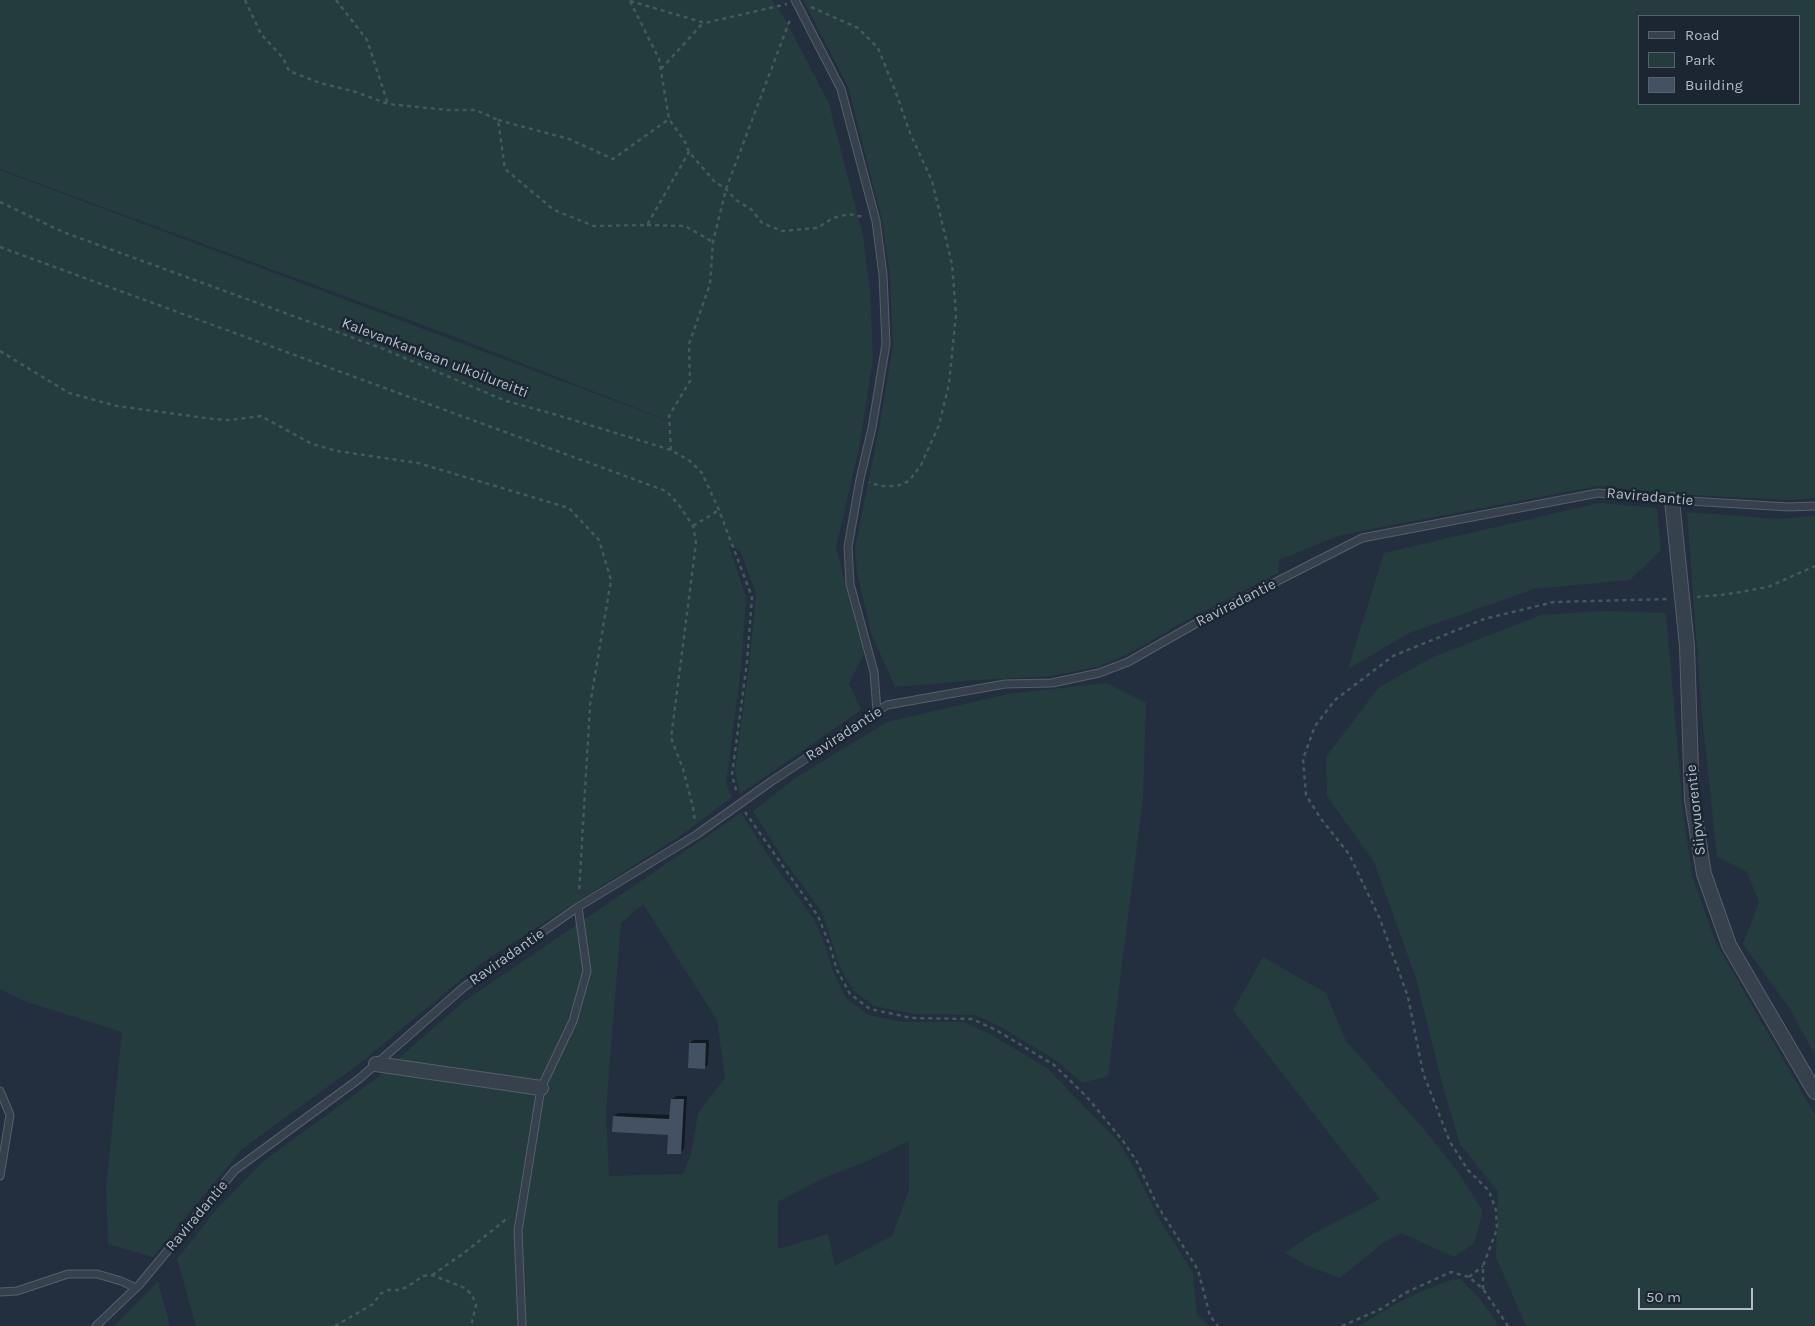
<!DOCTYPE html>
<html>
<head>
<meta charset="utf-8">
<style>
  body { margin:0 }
  #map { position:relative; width:1815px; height:1326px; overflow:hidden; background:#232f3e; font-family:Karla,sans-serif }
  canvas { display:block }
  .legend { position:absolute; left:1638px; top:15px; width:162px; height:90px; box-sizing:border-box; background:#1c2633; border:1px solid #58626f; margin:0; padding:6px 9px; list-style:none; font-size:15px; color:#b3bbc9 }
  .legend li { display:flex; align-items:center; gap:10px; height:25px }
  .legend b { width:25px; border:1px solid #58626f }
  .scale { position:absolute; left:1638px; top:1288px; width:115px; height:22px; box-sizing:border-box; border:2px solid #b3bbc9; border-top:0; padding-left:6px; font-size:15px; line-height:18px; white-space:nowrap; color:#b3bbc9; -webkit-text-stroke:4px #1c2633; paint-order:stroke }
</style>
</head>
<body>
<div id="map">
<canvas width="1815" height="1326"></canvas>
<ul class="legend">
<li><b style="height:6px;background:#37414e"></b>Road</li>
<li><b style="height:14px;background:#253c3f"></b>Park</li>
<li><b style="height:14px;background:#445162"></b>Building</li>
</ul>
<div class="scale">50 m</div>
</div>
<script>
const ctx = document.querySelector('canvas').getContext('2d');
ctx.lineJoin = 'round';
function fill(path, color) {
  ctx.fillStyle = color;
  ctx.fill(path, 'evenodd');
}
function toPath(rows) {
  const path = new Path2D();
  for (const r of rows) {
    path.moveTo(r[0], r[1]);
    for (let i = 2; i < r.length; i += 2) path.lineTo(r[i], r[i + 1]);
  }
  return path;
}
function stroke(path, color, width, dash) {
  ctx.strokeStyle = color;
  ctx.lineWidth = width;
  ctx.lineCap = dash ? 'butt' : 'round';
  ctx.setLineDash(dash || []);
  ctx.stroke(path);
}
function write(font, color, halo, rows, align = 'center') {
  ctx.font = font + ' Karla,sans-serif';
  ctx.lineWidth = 5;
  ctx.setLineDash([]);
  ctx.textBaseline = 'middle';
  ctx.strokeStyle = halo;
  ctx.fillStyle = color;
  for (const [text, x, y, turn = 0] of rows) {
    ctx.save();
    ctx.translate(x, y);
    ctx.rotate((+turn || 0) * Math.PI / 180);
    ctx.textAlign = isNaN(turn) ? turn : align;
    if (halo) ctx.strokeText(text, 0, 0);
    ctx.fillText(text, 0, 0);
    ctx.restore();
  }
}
fill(toPath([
  [0,0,772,0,784,17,829,104,863,236,870,290,873,359,860,443,836,548,864,654,849,683,861,710,740,794,735,771,750,658,756,593,740,550,729,546,746,597,741,668,726,784,732,797,683,834,480,964,359,1064,242,1149,153,1257,108,1244,106,1186,122,1032,27,1002,0,989,0,170,687,428,450,335,0,169],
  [803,0,1815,0,1815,498,1789,500,1673,494,1598,486,1392,525,1338,536,1279,560,1278,573,1178,625,1126,655,1097,667,1051,676,977,680,895,687,871,633,857,572,855,548,879,429,893,345,890,275,882,220,848,86],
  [1639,16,1799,16,1799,104,1639,104],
  [1599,503,1657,508,1661,550,1630,580,1534,589,1409,633,1348,669,1384,553],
  [1687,512,1778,519,1815,516,1815,1055,1790,1009,1743,944,1759,902,1747,872,1717,857,1702,715],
  [1603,611,1666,613,1683,810,1692,875,1716,943,1815,1115,1815,1326,1526,1326,1496,1257,1498,1192,1460,1144,1442,1083,1416,978,1374,862,1327,796,1326,757,1379,687,1433,657,1541,615],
  [1106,683,1146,703,1143,799,1108,1076,1082,1083,1057,1061,999,1026,975,1015,915,1014,874,1006,853,990,840,967,822,912,784,860,753,811,797,777,887,722,1008,694],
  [741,813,773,863,814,919,826,948,833,971,846,998,868,1015,904,1022,964,1022,988,1033,1047,1068,1117,1140,1131,1162,1159,1219,1193,1273,1197,1315,1210,1326,196,1326,177,1259,215,1211,265,1160,373,1081,463,1002],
  [643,904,717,1020,725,1078,698,1113,691,1154,683,1174,609,1176,606,1111,621,923],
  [909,1141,909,1190,892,1236,835,1266,828,1234,778,1249,778,1202,821,1179,867,1161],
  [1263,957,1326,993,1346,1041,1422,1127,1458,1172,1483,1211,1474,1243,1454,1257,1401,1233,1383,1243,1340,1278,1306,1265,1285,1253,1311,1235,1380,1199,1233,1010],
  [1461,1279,1480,1299,1499,1326,1358,1326,1405,1299,1447,1281],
  [158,1282,170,1326,113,1326,131,1309]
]), '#253c3f');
fill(toPath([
  [694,1040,709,1040,708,1064,705,1067,690,1043],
  [676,1096,687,1096,684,1149,680,1153,670,1134,614,1116,618,1113,671,1115,672,1099]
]), '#0007');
fill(toPath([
  [689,1043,706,1043,705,1069,688,1068],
  [671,1099,684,1099,681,1154,667,1154,668,1135,612,1132,613,1116,669,1119]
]), '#445162');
const service = toPath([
  [795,0,841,89,876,221,883,275,886,344,872,428,860,479,848,547,850,584,874,672,877,711],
  [0,1091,10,1115,0,1176],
  [0,1292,17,1291,68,1274,97,1274,121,1281,136,1288],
  [96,1326,139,1285,235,1170,359,1079,464,987,578,907,696,835,772,781,887,705,1005,684,1052,683,1099,673,1128,662,1209,616,1362,538,1598,493,1672,500,1789,507,1815,506],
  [522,1326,518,1231,541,1088,573,1021,587,971,578,907]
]);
const minor = toPath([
  [1672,500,1687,646,1692,800,1704,874,1729,945,1815,1092],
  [376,1064,541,1088]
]);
stroke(service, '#555e6c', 9);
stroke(minor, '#555e6c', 16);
stroke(toPath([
  [245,0,261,34,283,58,289,71,320,83,356,92,388,104,448,110,476,110,498,120,505,169,554,210,594,226,647,225,689,152],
  [336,0,367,40,388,104],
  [630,1,705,23,787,4],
  [630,1,659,59,669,119,685,142,689,152,714,181,726,189,736,200,752,210,762,223,782,231,817,228,833,218,849,214,864,217],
  [811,7,858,28,878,48,895,90,910,133,932,181,952,264,956,314,949,384,939,425,921,465,909,481,897,486,880,486,869,482],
  [661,69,703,23],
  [498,120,569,139,613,159,669,119],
  [0,202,63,232,381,348,506,401,557,415,671,450,690,461,702,473,719,510,752,597,747,662,732,775,737,794],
  [647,225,685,226,713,242],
  [0,247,666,491,679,505,693,526,696,543,671,738,683,769,693,807,695,823],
  [0,351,69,393,117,406,213,419,229,420,261,416,312,444,337,451,418,463,569,508,599,540,611,580,590,705,579,893],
  [671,450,669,416,690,381,689,344,710,284,713,242,726,189,791,17],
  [693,526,719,510],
  [1697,597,1729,594,1768,587,1815,566],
  [745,812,818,916,830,946,837,970,850,994,870,1009,912,1018,972,1019,996,1030,1054,1065,1087,1097,1123,1141,1137,1162,1157,1205,1198,1270,1210,1316,1218,1326],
  [432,1275,464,1253,509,1217],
  [1469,1277,1483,1266],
  [1483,1289,1483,1266,1497,1229,1496,1210,1489,1191,1468,1170,1450,1142,1423,1073,1408,997,1380,919,1349,854,1321,819,1306,795,1303,759,1315,726,1335,700,1393,656,1484,619,1554,602,1669,599],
  [335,1326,373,1304,380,1294,388,1290,399,1290,407,1287,423,1276,432,1275,465,1288,472,1295,476,1305,471,1326],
  [1342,1326,1381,1309,1405,1293,1451,1272,1469,1277,1483,1289,1508,1326]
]), '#43595c', 2.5, [4, 4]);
stroke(service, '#37414e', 7);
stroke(minor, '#37414e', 14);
write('15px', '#b3bbc9', '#1c2633', [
  ["Kalevankankaan ulkoilureitti",435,358,21],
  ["Raviradantie",1650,497,5],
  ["Raviradantie",1236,603,-27],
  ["Raviradantie",844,734,-33],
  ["Siipvuorentie",1696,810,-96],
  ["Raviradantie",507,957,-35],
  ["Raviradantie",197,1216,-50]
]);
</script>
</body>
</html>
